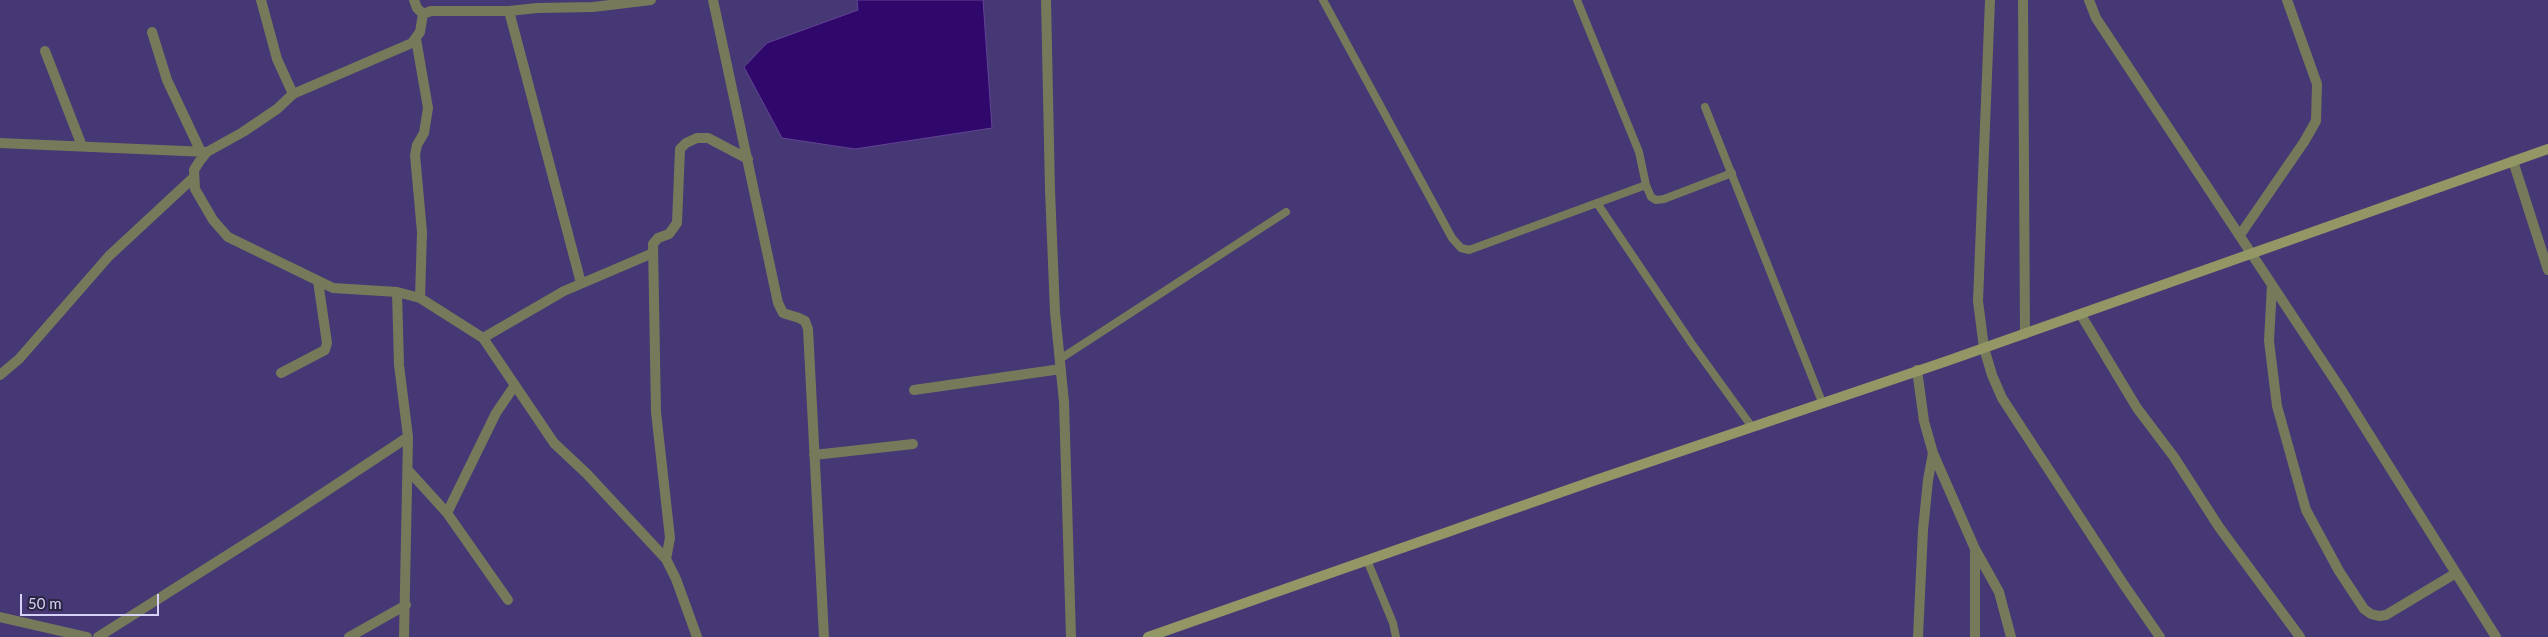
<!DOCTYPE html>
<html>
<head>
<meta charset="utf-8">
<style>
  body { margin:0 }
  #map { position:relative; width:2548px; height:637px; overflow:hidden; background:#463874; font-family:Lato,sans-serif }
  canvas { display:block }
  .scale { position:absolute; left:20px; top:594px; width:139px; height:22px; box-sizing:border-box; border:2px solid #d6d1f6; border-top:0; padding-left:6px; font-size:15px; line-height:18px; white-space:nowrap; color:#d6d1f6; -webkit-text-stroke:4px #2b2541; paint-order:stroke }
</style>
</head>
<body>
<div id="map">
<canvas width="2548" height="637"></canvas>
<div class="scale">50 m</div>
</div>
<script>
const ctx = document.querySelector('canvas').getContext('2d');
ctx.lineJoin = 'round';
function fill(path, color) {
  ctx.fillStyle = color;
  ctx.fill(path, 'evenodd');
}
function toPath(rows) {
  const path = new Path2D();
  for (const r of rows) {
    path.moveTo(r[0], r[1]);
    for (let i = 2; i < r.length; i += 2) path.lineTo(r[i], r[i + 1]);
  }
  return path;
}
function stroke(path, color, width, dash) {
  ctx.strokeStyle = color;
  ctx.lineWidth = width;
  ctx.lineCap = dash ? 'butt' : 'round';
  ctx.setLineDash(dash || []);
  ctx.stroke(path);
}
const water = toPath([
  [857,0,983,0,992,128,855,149,782,138,744,67,767,43,858,10,857,0]
]);
fill(water, '#30076b');
stroke(water, '#624495', 1);
stroke(toPath([
  [1323,0,1452,238,1461,248,1469,250,1646,185],
  [1577,0,1639,152,1646,185,1651,197,1656,200,1664,199,1732,173],
  [1705,107,1822,402],
  [1597,203,1692,344,1752,427],
  [1060,359,1286,212],
  [1367,560,1393,623,1396,637]
]), '#77795b', 8);
stroke(toPath([
  [261,0,277,59,293,94],
  [414,0,417,8,423,14],
  [713,0,778,303,783,313,799,318,805,321,808,329,824,637],
  [1046,0,1050,190,1055,312,1064,402,1071,637],
  [1990,0,1978,301,1984,348,1992,375,2002,398,2122,582,2160,637],
  [2023,0,2025,334],
  [2089,0,2096,18,2342,391,2496,637],
  [509,11,581,283],
  [152,32,167,80,201,152],
  [416,39,428,108,424,133,417,145,415,155,422,232,420,298],
  [45,51,82,146],
  [0,143,207,152],
  [2513,161,2548,270],
  [2240,235,2304,142,2316,121,2317,84,2287,0],
  [2272,285,2269,341,2277,406,2306,510,2339,571,2364,609,2371,614,2379,616,2386,615,2456,573],
  [397,292,333,288,228,237,213,220,195,189,194,170,199,162,207,152,243,132,277,109,293,94,412,43,420,32,423,14,431,11,509,11,537,8,593,7,651,0],
  [2081,315,2137,408,2174,457,2219,527,2300,637],
  [483,338,564,291,653,253],
  [1917,370,1924,421,1933,453,1975,549,1999,592,2011,637],
  [281,373,325,350,327,343,318,281],
  [0,375,19,359,109,256,193,178],
  [914,390,1061,369],
  [408,437,399,365,397,292,420,298,483,338,554,443,587,474,666,559,676,579,697,637],
  [814,455,913,444],
  [408,470,447,513,508,600],
  [447,513,496,413,515,385],
  [1975,551,1975,637],
  [666,559,670,538,656,412,653,244,658,238,669,234,677,223,680,149,686,143,697,138,708,138,748,159],
  [0,617,87,637],
  [98,637,275,525,408,437,404,637],
  [349,637,406,605],
  [1918,637,1923,530,1928,480,1933,453]
]), '#77795b', 10);
stroke(toPath([
  [1148,637,1596,480,1947,361,2548,149]
]), '#939765', 10);
</script>
</body>
</html>
